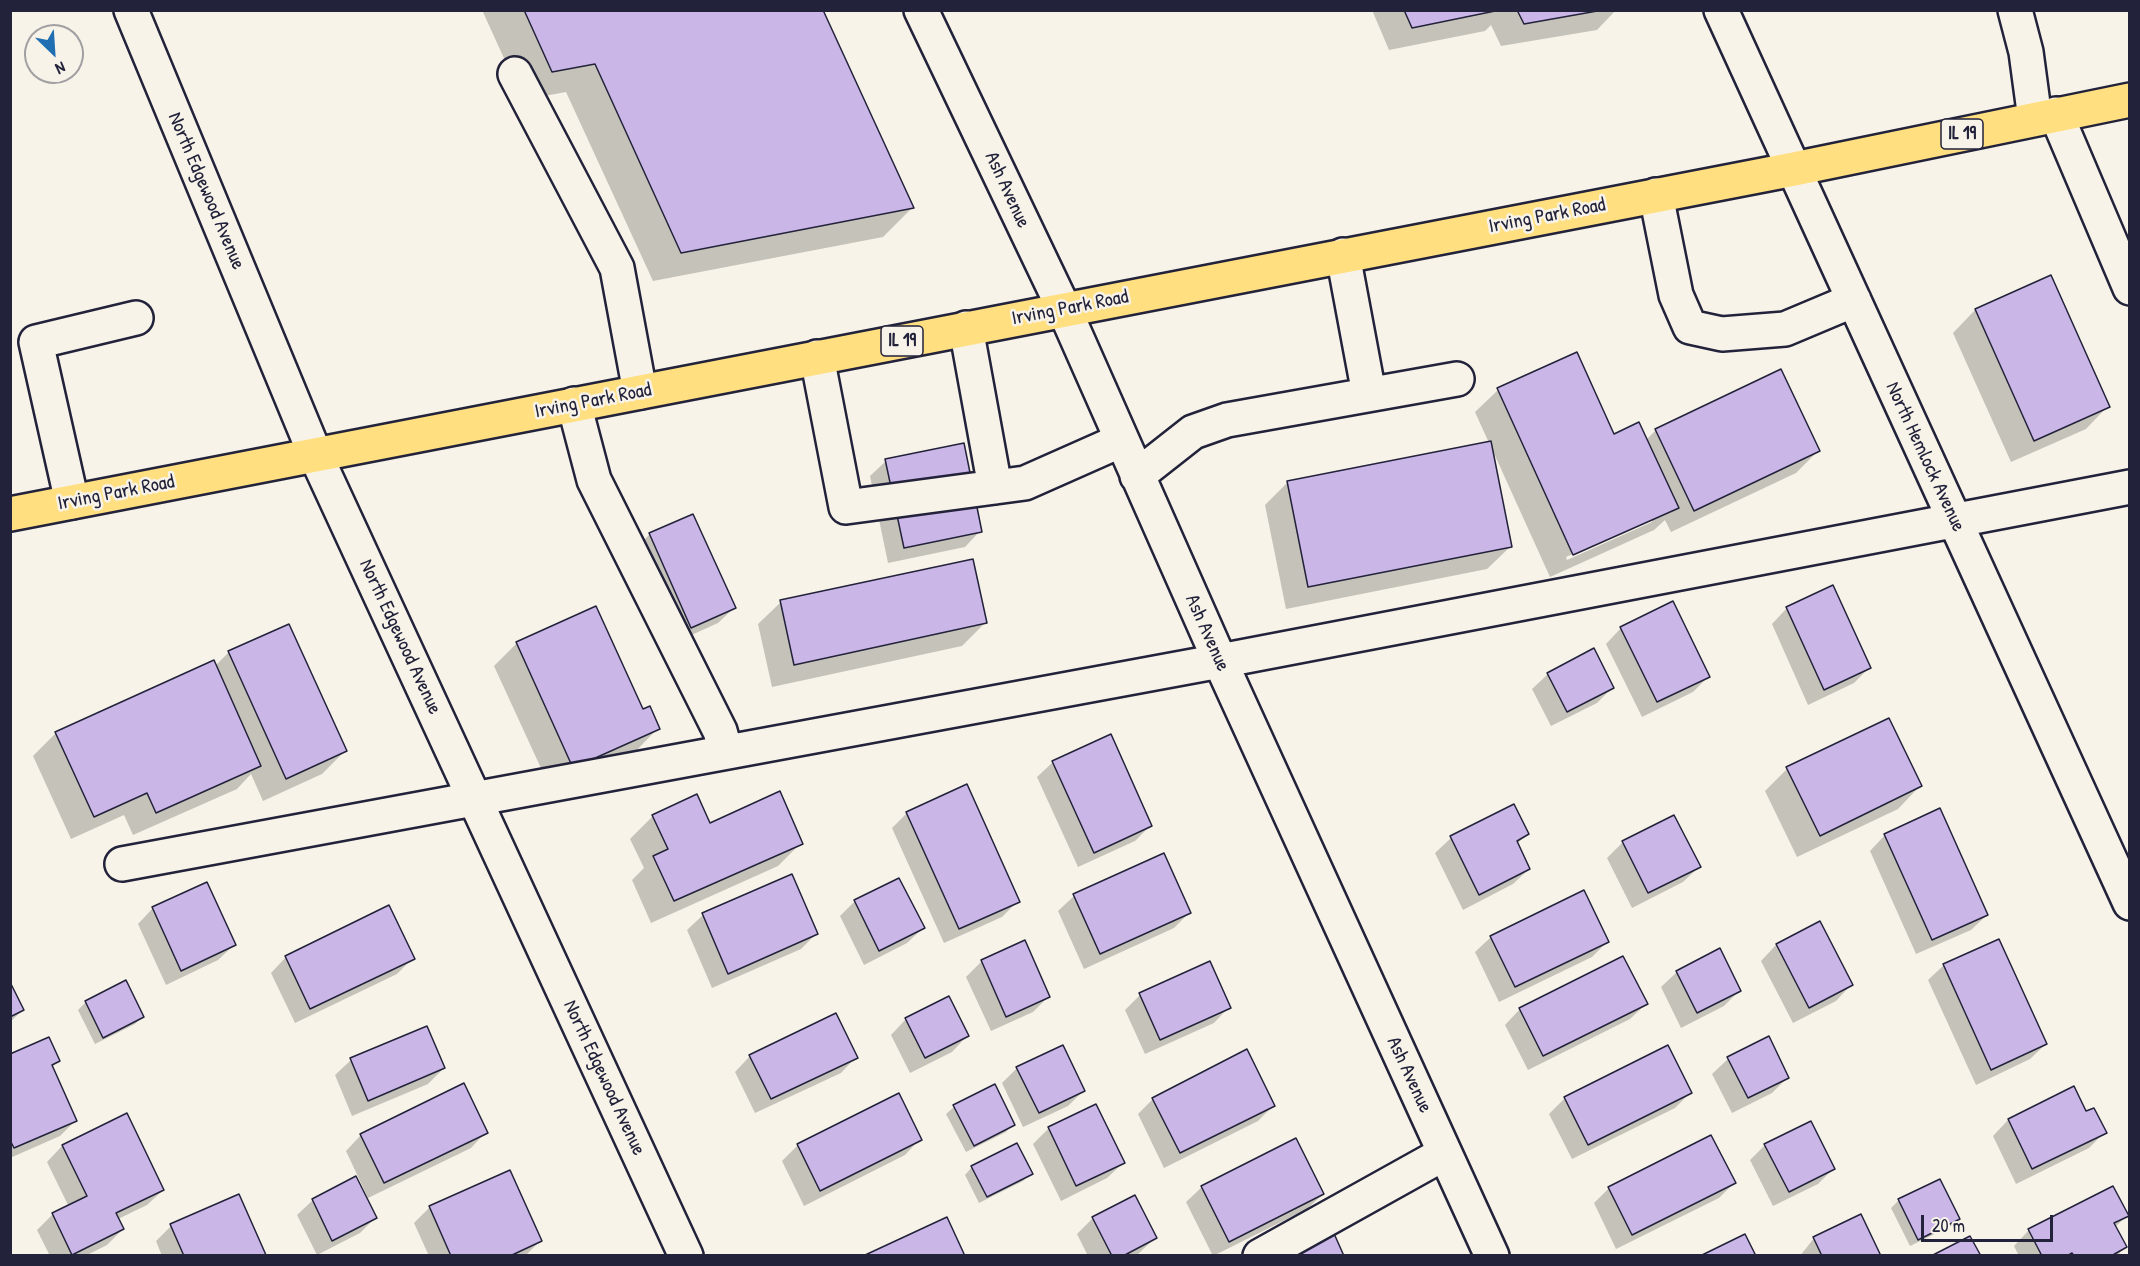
<!DOCTYPE html>
<html>
<head>
<meta charset="utf-8">
<style>
  body { margin:0 }
  #map { position:relative; width:2140px; height:1266px; overflow:hidden; background:#f7f3e8; font-family:"Patrick Hand",sans-serif }
  canvas { display:block }
  .frame { position:absolute; inset:0; border:12px solid #22223b; pointer-events:none }
  .north { position:absolute; left:24px; top:24px; width:60px; height:60px; box-sizing:border-box; background:#f7f3e8; border:2px solid #a29fa3; border-radius:50%; rotate:155deg; font-size:16px; font-weight:700; line-height:24px; text-align:center; color:#22223b }
  .north::after { content:''; display:block; margin:auto; width:21px; height:27px; background:#1f6fb2; clip-path:polygon(50% 0,100% 100%,50% 72%,0 100%) }
  .scale { position:absolute; left:1921px; top:1215px; width:132px; height:27px; box-sizing:border-box; border:3px solid #22223b; border-top:0; padding-left:8px; font-size:18px; line-height:21px; white-space:nowrap; color:#22223b; -webkit-text-stroke:4px #f7f3e8; paint-order:stroke }
</style>
</head>
<body>
<div id="map">
<canvas width="2140" height="1266"></canvas>
<div class="frame"></div>
<div class="north">N</div>
<div class="scale">20 m</div>
</div>
<script>
const ctx = document.querySelector('canvas').getContext('2d');
ctx.lineJoin = 'round';
function fill(path, color) {
  ctx.fillStyle = color;
  ctx.fill(path, 'evenodd');
}
function toPath(rows) {
  const path = new Path2D();
  for (const r of rows) {
    path.moveTo(r[0], r[1]);
    for (let i = 2; i < r.length; i += 2) path.lineTo(r[i], r[i + 1]);
  }
  return path;
}
function stroke(path, color, width, dash) {
  ctx.strokeStyle = color;
  ctx.lineWidth = width;
  ctx.lineCap = dash ? 'butt' : 'round';
  ctx.setLineDash(dash || []);
  ctx.stroke(path);
}
function write(font, color, halo, rows, align = 'center') {
  ctx.font = font + ' "Patrick Hand",sans-serif';
  ctx.lineWidth = 5;
  ctx.setLineDash([]);
  ctx.textBaseline = 'middle';
  ctx.strokeStyle = halo;
  ctx.fillStyle = color;
  for (const [text, x, y, turn = 0] of rows) {
    ctx.save();
    ctx.translate(x, y);
    ctx.rotate((+turn || 0) * Math.PI / 180);
    ctx.textAlign = isNaN(turn) ? turn : align;
    if (halo) ctx.strokeText(text, 0, 0);
    ctx.fillText(text, 0, 0);
    ctx.restore();
  }
}
fill(toPath([
  [482,10,821,10,912,208,883,237,653,281,566,92,523,100],
  [1372,10,1616,10,1597,30,1501,46,1491,25,1485,31,1389,50],
  [1975,310,2108,406,2086,429,2011,462,1953,333],
  [1498,390,1613,436,1646,440,1656,430,1818,451,1796,473,1671,532,1665,520,1654,530,1550,577,1492,449,1510,547,1487,569,1286,609,1265,505,1288,482,1489,443,1475,412],
  [1652,518,1652,522,1567,560,1566,557],
  [886,461,980,531,965,547,888,563,870,476],
  [650,534,734,608,718,623,676,642,634,550],
  [781,602,985,623,962,646,772,687,758,624],
  [1787,608,1869,668,1854,683,1808,705,1772,624],
  [1621,628,1708,677,1693,692,1642,717,1606,644],
  [517,643,643,711,658,728,636,751,551,790,494,666],
  [229,652,345,751,322,774,263,801,251,774,237,789,133,835,124,815,71,839,33,756,56,733,215,666],
  [1548,674,1612,688,1597,703,1551,726,1532,689],
  [1053,762,1150,826,1135,841,1078,867,1037,777],
  [1787,769,1920,786,1898,809,1797,857,1765,791],
  [1513,806,1527,834,1517,844,1529,869,1513,884,1463,910,1435,853,1451,838],
  [907,813,1018,901,1002,917,944,943,892,828],
  [653,816,709,825,801,843,778,866,651,923,632,880,644,868,630,839],
  [1885,835,1987,915,1971,930,1916,954,1870,851],
  [1623,842,1699,867,1683,882,1632,908,1607,858],
  [1163,855,1190,912,1174,928,1084,969,1058,911,1074,896],
  [791,876,816,934,801,949,712,988,687,930,703,915],
  [855,901,923,928,907,943,864,965,840,916],
  [153,908,234,945,218,960,166,985,138,924],
  [1819,923,1851,985,1836,1001,1793,1023,1761,961,1776,945],
  [1491,937,1607,942,1592,957,1499,1002,1475,952],
  [286,957,413,958,397,974,295,1023,271,973],
  [982,961,1048,997,1033,1012,991,1031,966,977],
  [1944,965,2046,1044,2030,1059,1976,1085,1928,980],
  [1677,972,1739,991,1724,1006,1681,1028,1661,987],
  [125,982,142,1017,135,1024,95,1044,78,1010,86,1002],
  [10,986,23,1010,10,1022],
  [1140,995,1229,1007,1214,1023,1145,1054,1125,1010],
  [1646,1004,1630,1019,1528,1070,1505,1025,1520,1009],
  [906,1019,967,1036,952,1052,910,1073,891,1035],
  [427,1028,444,1068,428,1084,352,1116,335,1075,351,1060],
  [1768,1038,1787,1078,1772,1093,1732,1113,1712,1074,1728,1059],
  [10,1056,58,1061,52,1067,76,1120,60,1136,10,1158],
  [750,1056,856,1057,841,1073,755,1113,735,1072],
  [1017,1068,1083,1091,1068,1106,1023,1127,1002,1083],
  [994,1086,1013,1124,1006,1132,966,1152,946,1114,954,1107],
  [2074,1088,2086,1113,2105,1132,2089,1148,2016,1184,1993,1136,2008,1120],
  [1690,1093,1675,1108,1572,1159,1549,1114,1565,1098],
  [899,1095,920,1139,905,1155,804,1206,782,1161,798,1145],
  [1153,1099,1274,1105,1258,1121,1164,1168,1138,1114],
  [1095,1106,1123,1163,1107,1178,1061,1201,1033,1144,1049,1128],
  [126,1115,163,1190,147,1205,118,1219,123,1229,107,1245,85,1256,50,1256,37,1230,53,1214,69,1207,47,1162,62,1146],
  [486,1132,471,1148,368,1198,346,1151,361,1135],
  [1765,1145,1833,1169,1818,1184,1773,1206,1750,1160],
  [972,1167,1031,1173,1023,1181,979,1203,965,1175],
  [1734,1183,1719,1198,1616,1249,1594,1203,1609,1188],
  [1202,1187,1323,1194,1307,1209,1213,1256,1186,1202],
  [313,1200,375,1218,360,1233,317,1255,297,1215],
  [1899,1200,1958,1218,1951,1226,1910,1246,1891,1208],
  [430,1207,540,1241,525,1256,429,1256,414,1223],
  [2127,1216,2115,1227,2125,1247,2117,1256,2019,1256,2014,1246,2029,1230],
  [1093,1218,1155,1238,1136,1256,1088,1256,1077,1234],
  [171,1226,265,1255,162,1256,156,1241],
  [1814,1238,1880,1256,1800,1256]
]), '#0003');
const building = toPath([
  [524,10,823,10,914,208,681,253,595,64,552,72,524,10],
  [1404,10,1500,10,1412,28,1404,10],
  [1517,10,1603,10,1524,24,1517,10],
  [2051,275,2110,407,2034,441,1975,309,2051,275],
  [1577,352,1614,434,1639,422,1679,508,1573,555,1497,388,1577,352],
  [1781,369,1820,451,1694,511,1655,429,1781,369],
  [1491,441,1512,547,1308,587,1287,481,1491,441],
  [964,443,982,532,904,548,885,459,964,443],
  [693,514,736,608,691,628,649,533,693,514],
  [973,559,987,623,794,665,780,600,973,559],
  [1833,585,1871,668,1824,690,1786,607,1833,585],
  [1673,601,1710,677,1657,702,1620,627,1673,601],
  [596,606,643,709,650,706,660,729,573,768,516,642,596,606],
  [289,624,347,751,286,779,228,651,289,624],
  [1594,648,1614,688,1567,712,1547,673,1594,648],
  [214,660,261,766,156,813,147,793,94,817,55,732,214,660],
  [1889,718,1922,786,1820,836,1786,767,1889,718],
  [1111,734,1152,826,1094,853,1052,761,1111,734],
  [967,784,1020,902,959,929,906,812,967,784],
  [780,791,803,844,674,901,653,856,668,849,652,815,697,794,710,823,780,791],
  [1514,804,1529,834,1517,841,1530,869,1479,895,1450,836,1514,804],
  [1940,808,1988,915,1932,940,1884,834,1940,808],
  [1674,815,1701,867,1648,893,1622,841,1674,815],
  [1164,853,1191,913,1100,954,1073,894,1164,853],
  [792,874,818,934,728,974,702,913,792,874],
  [899,878,925,928,879,951,854,900,899,878],
  [207,882,236,945,181,971,152,907,207,882],
  [1584,890,1609,942,1515,987,1490,936,1584,890],
  [389,905,415,959,310,1009,285,956,389,905],
  [1820,921,1853,985,1809,1008,1776,944,1820,921],
  [1999,939,2047,1044,1991,1070,1943,964,1999,939],
  [1025,940,1050,997,1006,1017,981,960,1025,940],
  [1720,948,1741,991,1697,1013,1676,971,1720,948],
  [1623,956,1648,1004,1543,1056,1519,1008,1623,956],
  [1210,961,1231,1008,1160,1040,1139,993,1210,961],
  [126,980,144,1017,103,1038,85,1001,126,980],
  [10,982,24,1010,10,1017,10,982],
  [949,996,969,1036,925,1058,905,1018,949,996],
  [836,1013,858,1058,771,1099,749,1055,836,1013],
  [427,1026,445,1068,368,1101,350,1058,427,1026],
  [1769,1036,1789,1078,1748,1098,1727,1057,1769,1036],
  [49,1037,60,1061,52,1065,77,1121,14,1148,10,1140,10,1054,49,1037],
  [1063,1045,1085,1091,1039,1113,1016,1067,1063,1045],
  [1668,1045,1692,1093,1588,1145,1564,1097,1668,1045],
  [1247,1049,1275,1106,1180,1153,1152,1098,1247,1049],
  [464,1083,488,1133,384,1183,360,1134,464,1083],
  [995,1084,1015,1125,974,1146,953,1105,995,1084],
  [2074,1086,2086,1111,2094,1108,2107,1133,2032,1169,2008,1119,2074,1086],
  [899,1093,922,1140,820,1191,797,1144,899,1093],
  [1096,1104,1125,1163,1076,1186,1048,1127,1096,1104],
  [127,1113,164,1190,116,1213,124,1229,72,1255,52,1213,87,1196,62,1145,127,1113],
  [1811,1121,1835,1169,1789,1192,1764,1144,1811,1121],
  [1711,1135,1736,1183,1632,1235,1608,1187,1711,1135],
  [1296,1138,1324,1194,1229,1242,1201,1186,1296,1138],
  [1017,1143,1033,1174,987,1197,971,1166,1017,1143],
  [510,1170,542,1241,510,1256,451,1256,429,1206,510,1170],
  [356,1176,377,1218,332,1241,312,1199,356,1176],
  [1940,1179,1960,1219,1918,1240,1898,1199,1940,1179],
  [2113,1186,2129,1216,2114,1223,2127,1247,2111,1256,2074,1256,2072,1253,2067,1256,2042,1256,2028,1229,2113,1186],
  [239,1194,266,1255,184,1256,170,1224,239,1194],
  [1135,1195,1157,1238,1123,1256,1112,1256,1092,1217,1135,1195],
  [1861,1214,1881,1256,1822,1256,1813,1237,1861,1214],
  [947,1217,965,1256,863,1256,947,1217],
  [1332,1229,1344,1256,1286,1256,1332,1229],
  [1745,1234,1756,1256,1700,1256,1745,1234],
  [1970,1236,1981,1256,1931,1256,1970,1236]
]);
fill(building, '#cbb7e7');
stroke(building, '#22223b', 1.5);
const minor = toPath([
  [131,10,315,454,686,1256],
  [921,10,1064,309,1220,661,1492,1256],
  [1721,10,2130,903],
  [2015,10,2026,52,2035,119],
  [515,74,617,268,640,392],
  [2056,114,2130,288],
  [1656,195,1676,295,1690,327,1722,334,1785,329,1854,300],
  [1343,255,1369,394],
  [966,328,995,487],
  [817,357,846,507,1025,483,1122,440],
  [574,404,594,480,720,731,726,752],
  [1137,476,1193,432,1227,420,1457,379],
  [72,502,36,342,136,318],
  [122,864,1220,661,2130,487],
  [1260,1256,1445,1153]
]);
const major = toPath([
  [10,514,1794,169,2130,100]
]);
stroke(minor, '#22223b', 38);
stroke(major, '#22223b', 38);
stroke(minor, '#f7f3e8', 33);
stroke(major, '#ffdf80', 33);
for (const [x, y, w] of [
  [1962,134,42],
  [902,341,42]
]) {
  const box = new Path2D();
  box.roundRect(x - w / 2, y - 15, w, 30, 4.5);
  ctx.fillStyle = '#f7f3e8';
  ctx.fill(box);
  stroke(box, '#22223b', 1.5);
}
write('bold 18px', '#22223b', null, [
  ["IL 19",1962,134],
  ["IL 19",902,341]
]);
write('20px', '#22223b', '#f7f3e8', [
  ["Ash Avenue",1007,190,65],
  ["North Edgewood Avenue",206,191,67],
  ["Irving Park Road",1547,216,-11],
  ["Irving Park Road",1070,308,-11],
  ["Irving Park Road",593,401,-11],
  ["North Hemlock Avenue",1925,457,65],
  ["Irving Park Road",116,493,-11],
  ["Ash Avenue",1207,633,66],
  ["North Edgewood Avenue",400,637,65],
  ["Ash Avenue",1409,1075,65],
  ["North Edgewood Avenue",604,1078,65]
]);
</script>
</body>
</html>
